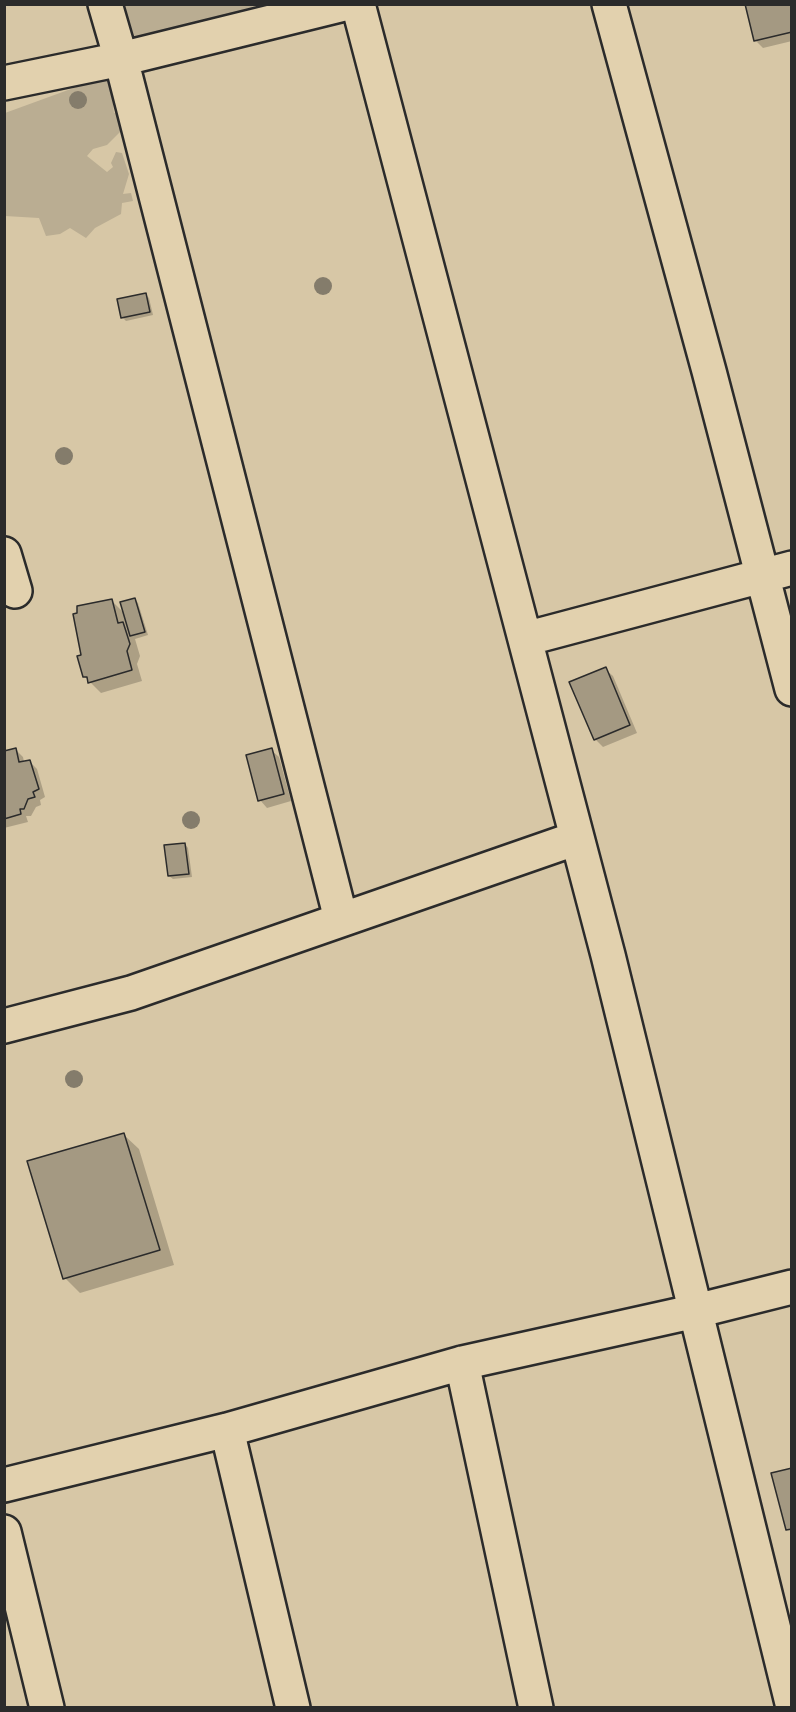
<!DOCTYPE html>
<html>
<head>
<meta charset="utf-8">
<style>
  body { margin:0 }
  #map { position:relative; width:796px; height:1712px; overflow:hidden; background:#d7c7a6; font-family:Pangolin,sans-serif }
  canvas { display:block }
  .frame { position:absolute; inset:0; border:6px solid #2b2b2b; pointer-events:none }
</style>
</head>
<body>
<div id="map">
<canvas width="796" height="1712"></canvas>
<div class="frame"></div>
</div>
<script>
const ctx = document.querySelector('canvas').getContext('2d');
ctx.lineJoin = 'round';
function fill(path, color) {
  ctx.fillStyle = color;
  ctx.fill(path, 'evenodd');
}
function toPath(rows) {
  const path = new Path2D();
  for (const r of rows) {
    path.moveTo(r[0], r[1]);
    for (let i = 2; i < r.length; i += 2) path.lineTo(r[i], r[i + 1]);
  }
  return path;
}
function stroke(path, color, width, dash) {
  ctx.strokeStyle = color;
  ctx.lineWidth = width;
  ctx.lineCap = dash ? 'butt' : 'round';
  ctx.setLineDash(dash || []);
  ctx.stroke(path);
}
fill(toPath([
  [112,5,318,5,126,52],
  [110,79,114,113,127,107,131,121,107,145,93,149,87,156,107,172,113,167,111,163,116,152,122,153,129,174,123,194,131,193,133,201,122,203,121,214,95,228,86,238,70,228,60,234,46,236,39,218,5,216,5,113,79,86]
]), '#baad92');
fill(toPath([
  [792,4,792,41,763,48,755,40],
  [146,295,149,298,153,315,126,321,122,317],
  [135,599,138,603,148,635,135,639,140,656,137,664,142,681,101,693,84,676,83,656,112,601,125,614],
  [605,669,613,676,637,733,603,747,595,739],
  [16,750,23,757,24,762,29,761,37,769,45,797,40,800,41,805,36,807,31,816,26,816,28,822,4,828,4,753],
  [271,750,279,757,291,801,267,808,260,800],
  [185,844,188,848,192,877,173,879,169,876],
  [124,1135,139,1149,174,1265,80,1293,65,1278]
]), '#0003');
const building = toPath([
  [745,4,792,4,792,32,754,41,745,4],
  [146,293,150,312,121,318,117,299,146,293],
  [135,598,145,632,130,636,120,602,135,598],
  [112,599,118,623,123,622,130,644,127,651,132,670,88,683,87,677,83,677,77,656,81,655,73,614,77,613,77,606,112,599],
  [606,667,630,725,594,740,569,682,606,667],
  [16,748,19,762,30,760,39,789,33,792,35,797,28,799,24,809,20,809,21,814,4,819,4,751,16,748],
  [272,748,284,794,258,801,246,755,272,748],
  [185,843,189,874,168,876,164,845,185,843],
  [124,1133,160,1250,63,1279,27,1161,124,1133],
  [792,1468,792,1529,786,1530,771,1473,792,1468]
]);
fill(building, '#a49982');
stroke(building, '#2b2b2b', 1.5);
const minor = toPath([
  [105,4,121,59,341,919],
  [358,4,608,955,792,1703],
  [609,4,709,371,792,689],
  [4,83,121,59,344,4],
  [4,554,15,591],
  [525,639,792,568],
  [4,1026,131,993,577,838],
  [462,1363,536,1708],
  [227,1430,293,1708],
  [4,1485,227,1430,462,1363,696,1311,792,1287],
  [4,1532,47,1708]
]);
stroke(minor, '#2b2b2b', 38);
stroke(minor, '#e2d1ae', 33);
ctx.fillStyle = '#847c6b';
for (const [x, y] of [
  [78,100],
  [323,286],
  [64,456],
  [191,820],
  [74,1079]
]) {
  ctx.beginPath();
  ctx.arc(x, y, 9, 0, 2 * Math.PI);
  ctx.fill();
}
</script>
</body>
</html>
